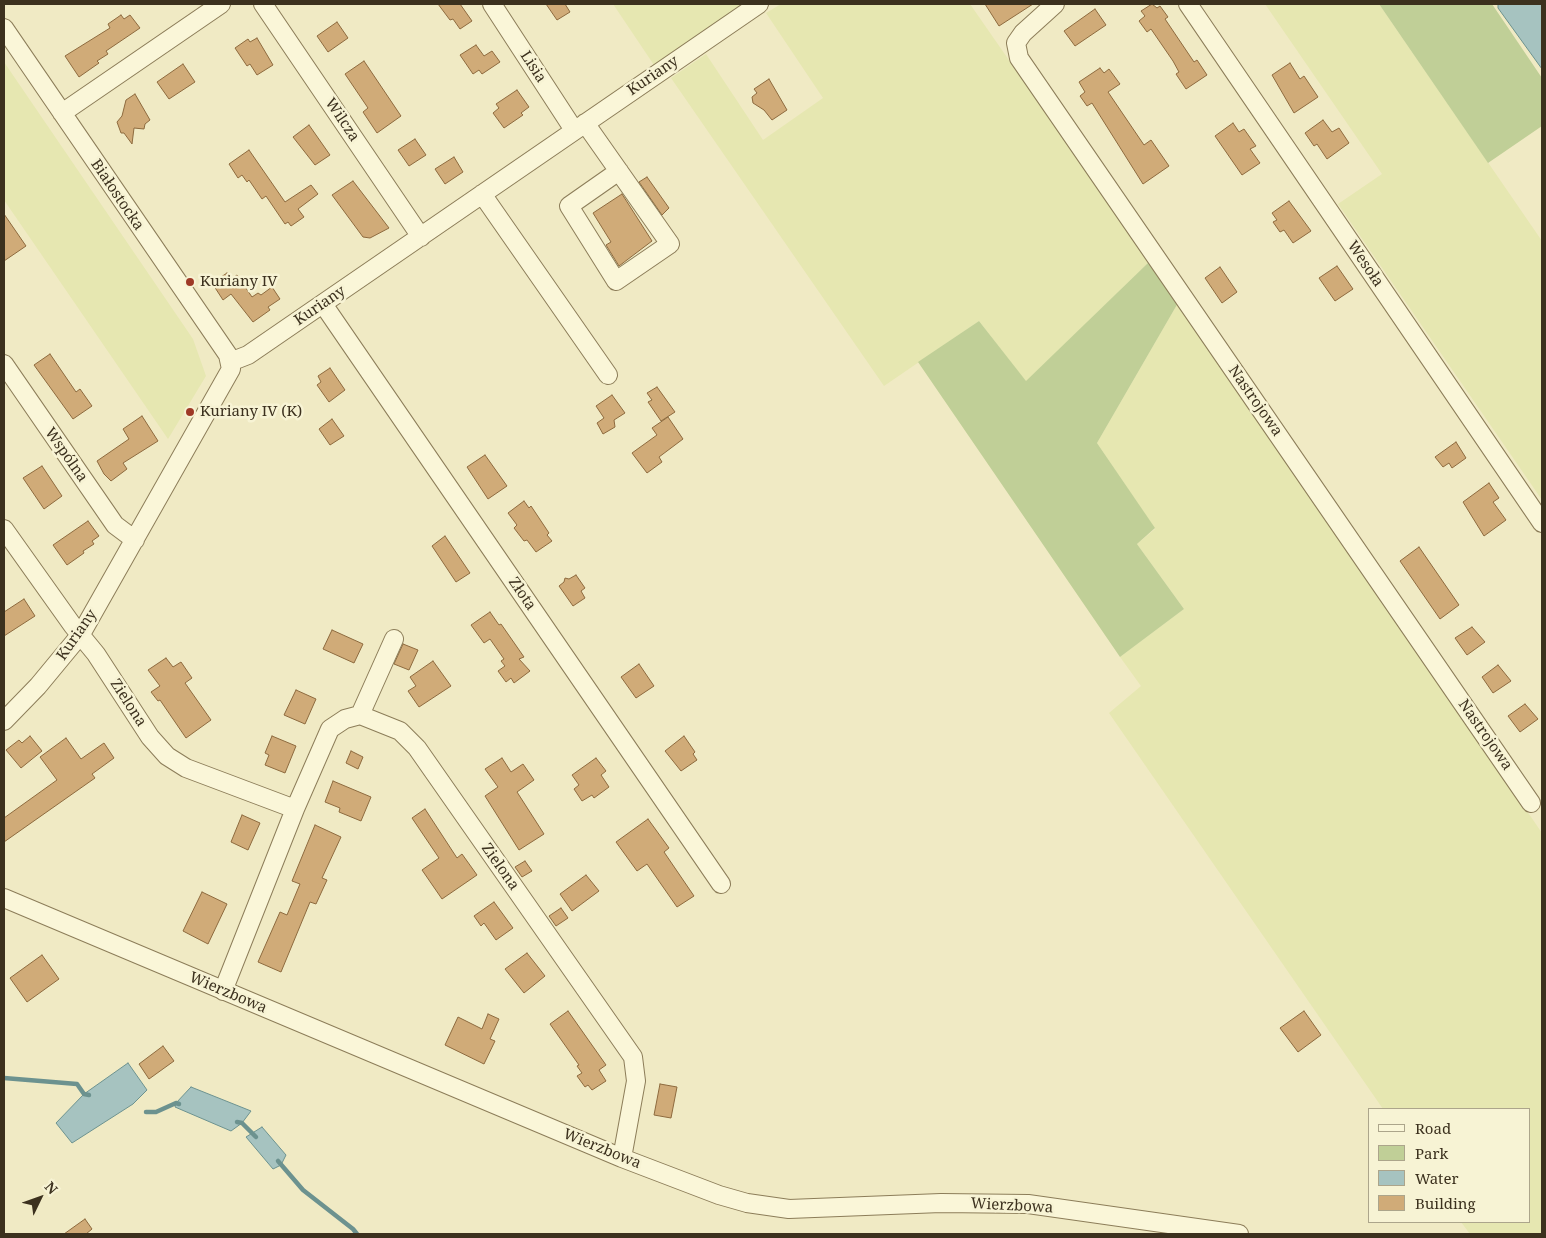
<!DOCTYPE html>
<html>
<head>
<meta charset="utf-8">
<style>
  body { margin:0 }
  #map { position:relative; width:1546px; height:1238px; overflow:hidden; background:#f0eac4; font-family:"Noto Serif",serif }
  canvas { display:block }
  .frame { position:absolute; inset:0; border:5px solid #3c311e; pointer-events:none }
  .legend { position:absolute; left:1368px; top:1108px; width:162px; height:115px; box-sizing:border-box; background:#f7f3d4; border:1px solid #aca58b; margin:0; padding:6px 9px; list-style:none; font-size:15px; color:#3c311e }
  .legend li { display:flex; align-items:center; gap:10px; height:25px }
  .legend b { width:25px; border:1px solid #aca58b }
  .north { position:absolute; left:15px; top:1173px; width:50px; height:50px; -webkit-text-stroke:4px #f7f3d4; paint-order:stroke; rotate:48deg; font-size:14px; font-weight:700; line-height:20px; text-align:center; color:#3c311e }
  .north::after { content:''; display:block; margin:auto; width:18px; height:22px; background:#3c311e; clip-path:polygon(50% 0,100% 100%,50% 72%,0 100%) }
</style>
</head>
<body>
<div id="map">
<canvas width="1546" height="1238"></canvas>
<div class="frame"></div>
<ul class="legend">
<li><b style="height:6px;background:#faf6d8"></b>Road</li>
<li><b style="height:14px;background:#c0cf97"></b>Park</li>
<li><b style="height:14px;background:#a6c3c0"></b>Water</li>
<li><b style="height:14px;background:#d0ab78"></b>Building</li>
</ul>
<div class="north">N</div>
</div>
<script>
const ctx = document.querySelector('canvas').getContext('2d');
ctx.lineJoin = 'round';
function fill(path, color) {
  ctx.fillStyle = color;
  ctx.fill(path, 'evenodd');
}
function toPath(rows) {
  const path = new Path2D();
  for (const r of rows) {
    path.moveTo(r[0], r[1]);
    for (let i = 2; i < r.length; i += 2) path.lineTo(r[i], r[i + 1]);
  }
  return path;
}
function stroke(path, color, width, dash) {
  ctx.strokeStyle = color;
  ctx.lineWidth = width;
  ctx.lineCap = dash ? 'butt' : 'round';
  ctx.setLineDash(dash || []);
  ctx.stroke(path);
}
function write(font, color, halo, rows, align = 'center') {
  ctx.font = font + ' "Noto Serif",serif';
  ctx.lineWidth = 5;
  ctx.setLineDash([]);
  ctx.textBaseline = 'middle';
  ctx.strokeStyle = halo;
  ctx.fillStyle = color;
  for (const [text, x, y, turn = 0] of rows) {
    ctx.save();
    ctx.translate(x, y);
    ctx.rotate((+turn || 0) * Math.PI / 180);
    ctx.textAlign = isNaN(turn) ? turn : align;
    if (halo) ctx.strokeText(text, 0, 0);
    ctx.fillText(text, 0, 0);
    ctx.restore();
  }
}
fill(toPath([
  [613,4,743,4,654,65],
  [781,4,970,4,1149,262,1026,382,979,321,884,386,671,78,706,54,763,140,823,98,766,13],
  [1265,4,1379,4,1542,241,1542,500,1338,204,1382,174],
  [4,62,193,339,206,376,168,439,4,200],
  [1178,303,1542,833,1542,1234,1470,1234,1461,1222,1530,1222,1530,1109,1383,1109,1109,713,1141,686,1120,657,1184,609,1137,544,1155,529,1097,443]
]), '#e6e7b1');
fill(toPath([
  [1379,4,1492,4,1542,78,1542,126,1488,163],
  [1149,262,1178,303,1097,443,1155,528,1137,544,1184,609,1120,657,918,362,979,321,1026,381]
]), '#c0cf97');
const water = toPath([
  [1498,4,1542,4,1542,69,1498,8,1498,4],
  [128,1063,147,1090,133,1104,72,1143,56,1123,84,1094,128,1063],
  [191,1087,251,1111,242,1123,231,1131,175,1107,176,1103,191,1087],
  [262,1127,286,1155,281,1165,273,1169,246,1137,262,1127]
]);
fill(water, '#a6c3c0');
stroke(water, '#6c928f', 1);
stroke(toPath([
  [4,1078,77,1084,84,1094,89,1095],
  [146,1112,156,1112,176,1103,179,1104],
  [237,1122,242,1123,256,1137],
  [278,1161,303,1190,353,1229,357,1234]
]), '#6c928f', 4.5);
const building = toPath([
  [438,4,460,4,472,21,460,29,453,19,450,20,438,4],
  [546,4,565,4,570,12,557,20,546,4],
  [985,4,1033,4,999,26,985,4],
  [1152,4,1157,8,1160,6,1168,17,1165,19,1194,62,1197,60,1207,75,1186,89,1176,74,1179,72,1173,61,1151,29,1147,32,1139,21,1145,16,1141,11,1152,4],
  [1095,9,1106,25,1075,46,1064,31,1095,9],
  [121,15,124,19,130,15,140,28,106,51,108,54,97,61,99,63,79,77,65,56,110,28,108,24,121,15],
  [337,22,348,38,328,52,317,36,337,22],
  [257,38,273,65,257,75,250,64,247,66,235,48,248,39,250,42,257,38],
  [476,45,484,56,492,51,500,62,482,74,479,70,473,74,460,55,476,45],
  [364,61,401,116,377,133,363,112,368,108,345,74,364,61],
  [1290,63,1300,79,1304,76,1318,97,1294,113,1272,75,1290,63],
  [183,64,195,82,169,99,157,82,183,64],
  [1100,68,1104,73,1109,69,1120,84,1108,92,1144,145,1151,140,1169,166,1143,184,1092,103,1087,106,1080,96,1085,92,1079,82,1100,68],
  [769,79,787,110,772,120,764,110,753,103,752,97,757,93,754,89,769,79],
  [517,90,529,107,521,113,523,115,504,128,493,113,499,108,496,104,517,90],
  [135,94,150,120,145,124,144,129,134,128,132,144,124,133,121,133,117,122,122,116,126,100,135,94],
  [1323,120,1332,132,1339,128,1349,143,1327,159,1317,144,1314,146,1305,133,1323,120],
  [1233,123,1239,132,1244,129,1256,146,1250,149,1260,163,1242,175,1215,136,1233,123],
  [309,125,330,155,315,165,293,137,309,125],
  [415,139,426,155,409,166,398,150,415,139],
  [249,150,285,202,311,185,318,194,298,209,304,217,291,226,288,222,285,224,266,196,262,199,249,180,247,182,242,175,238,178,229,164,249,150],
  [454,157,463,172,445,184,435,169,454,157],
  [647,177,669,208,662,215,639,182,647,177],
  [353,181,389,228,370,238,363,237,332,195,353,181],
  [622,194,652,241,619,266,606,245,611,242,593,213,622,194],
  [1289,201,1311,231,1293,243,1284,230,1280,232,1273,222,1277,220,1272,213,1289,201],
  [4,214,26,246,4,261,4,214],
  [1337,266,1353,289,1335,301,1319,278,1337,266],
  [1220,267,1237,292,1222,303,1205,278,1220,267],
  [227,273,231,279,237,275,252,297,258,293,261,295,272,287,280,299,268,307,270,310,253,322,231,294,223,300,212,283,227,273],
  [50,354,76,392,80,389,92,406,73,419,34,365,50,354],
  [330,368,345,390,329,402,317,385,321,382,318,376,330,368],
  [657,387,675,412,661,421,648,402,652,400,647,393,657,387],
  [612,395,625,413,614,420,615,427,603,434,597,423,604,418,596,406,612,395],
  [142,416,158,441,123,463,127,469,111,481,104,474,97,461,129,439,123,429,142,416],
  [668,417,683,439,659,457,662,462,647,473,632,453,657,435,652,428,668,417],
  [332,419,344,436,330,445,319,429,332,419],
  [1456,442,1466,458,1452,468,1449,463,1443,467,1435,457,1456,442],
  [485,455,507,486,488,499,467,467,485,455],
  [42,466,62,496,44,509,23,478,42,466],
  [1489,483,1499,498,1493,502,1506,520,1484,536,1463,502,1489,483],
  [524,501,529,508,531,506,549,533,547,535,552,541,536,552,527,540,524,541,514,528,517,525,508,513,524,501],
  [88,521,99,536,92,541,94,544,83,551,84,553,67,565,53,545,88,521],
  [445,536,470,573,456,582,432,546,445,536],
  [1419,547,1459,605,1440,619,1400,561,1419,547],
  [576,575,585,588,581,591,585,598,573,606,559,586,564,582,565,578,569,579,576,575],
  [24,599,35,616,4,636,4,612,24,599],
  [490,612,499,625,501,624,524,657,519,659,530,671,514,683,511,678,506,682,498,671,505,666,501,661,504,659,490,639,484,643,471,625,490,612],
  [1472,627,1485,642,1467,655,1455,638,1472,627],
  [332,630,363,644,354,663,323,649,332,630],
  [403,644,418,650,409,670,394,664,403,644],
  [166,658,173,667,181,662,192,678,185,683,211,720,186,738,160,700,158,701,151,692,160,686,148,670,166,658],
  [433,661,451,686,419,707,408,691,416,686,410,677,433,661],
  [639,664,654,686,636,698,621,677,639,664],
  [1498,665,1511,681,1493,693,1482,677,1498,665],
  [296,690,316,699,305,724,284,715,296,690],
  [1525,704,1538,719,1520,732,1508,716,1525,704],
  [30,736,42,751,21,768,6,750,19,740,22,743,30,736],
  [272,736,296,746,285,773,265,765,269,755,265,753,272,736],
  [684,736,695,752,693,754,697,760,681,771,665,751,684,736],
  [66,738,81,759,104,743,114,758,92,774,95,778,4,842,4,818,57,780,40,757,66,738],
  [351,751,363,757,358,769,346,763,351,751],
  [502,758,511,772,523,764,534,780,517,792,544,834,519,850,485,796,498,787,485,769,502,758],
  [596,758,606,771,601,775,609,787,594,798,592,795,582,801,574,789,579,785,572,775,596,758],
  [333,781,371,797,361,821,339,812,340,808,325,802,333,781],
  [425,809,457,858,462,854,477,875,442,899,422,870,439,858,412,818,425,809],
  [242,815,260,823,248,850,231,842,242,815],
  [648,819,669,848,664,852,694,896,677,907,647,864,637,871,616,842,648,819],
  [315,825,341,837,322,878,327,880,316,904,310,902,281,972,258,962,280,912,287,915,300,884,292,881,315,825],
  [525,861,532,871,522,877,515,867,525,861],
  [586,875,599,891,572,911,560,894,586,875],
  [202,892,227,904,208,944,183,931,202,892],
  [494,902,513,928,496,940,484,923,481,926,474,916,494,902],
  [561,908,568,918,556,926,549,916,561,908],
  [527,953,545,976,524,993,505,969,527,953],
  [42,955,59,979,27,1002,10,978,42,955],
  [568,1011,606,1065,599,1070,606,1081,592,1090,588,1085,585,1087,577,1076,582,1073,577,1066,579,1065,550,1024,568,1011],
  [1304,1011,1321,1035,1298,1052,1280,1028,1304,1011],
  [488,1014,499,1019,490,1039,495,1041,484,1064,445,1045,458,1017,482,1029,488,1014],
  [163,1046,174,1061,149,1079,139,1064,163,1046],
  [660,1084,677,1087,671,1118,654,1115,660,1084],
  [85,1219,92,1229,86,1234,64,1234,85,1219]
]);
fill(building, '#d0ab78');
stroke(building, '#8d6a3e', 1);
const minor = toPath([
  [263,4,421,237],
  [492,4,574,130],
  [1055,4,1023,33,1016,43,1019,58,1531,803],
  [1188,4,1542,523],
  [4,28,228,355,231,369,81,634,38,686,4,721],
  [62,113,221,4],
  [585,123,670,244,616,281,569,206,619,171],
  [482,194,608,375],
  [323,304,721,884],
  [230,362,248,355,759,4],
  [4,364,115,525,135,540],
  [4,529,73,626,96,654,150,737,167,756,186,768,295,809],
  [360,715,394,639],
  [4,898,622,1158,719,1195,747,1203,789,1209,941,1203,1028,1204,1239,1234],
  [223,991,295,809,330,729,345,719,360,715,400,731,417,748,633,1057,636,1081,622,1158]
]);
stroke(minor, '#8c7d59', 20);
stroke(minor, '#faf6d8', 18);
for (const [x, y, r, color] of [
  [190,282,5,"#9e3926"],
  [190,412,5,"#9e3926"]
]) {
  const dot = new Path2D();
  dot.arc(x, y, r, 0, 2 * Math.PI);
  ctx.fillStyle = color;
  ctx.fill(dot);
  stroke(dot, '#f7f3d4', 2);
}
write('15px', '#3c311e', '#f7f3d4', [
  ["Lisia",533,67,57],
  ["Kuriany",653,76,-34],
  ["Wilcza",342,120,56],
  ["Białostocka",117,195,56],
  ["Wesoła",1365,264,56],
  ["Kuriany",320,306,-34],
  ["Nastrojowa",1255,401,55],
  ["Wspólna",66,455,55],
  ["Złota",522,594,56],
  ["Kuriany",77,635,-55],
  ["Zielona",128,703,57],
  ["Nastrojowa",1485,735,55],
  ["Zielona",500,867,55],
  ["Wierzbowa",228,993,23],
  ["Wierzbowa",602,1149,22],
  ["Wierzbowa",1012,1206,3]
]);
write('15px', '#3c311e', '#f7f3d4', [
  ["Kuriany IV",200,282],
  ["Kuriany IV (K)",200,412]
], 'left');
</script>
</body>
</html>
